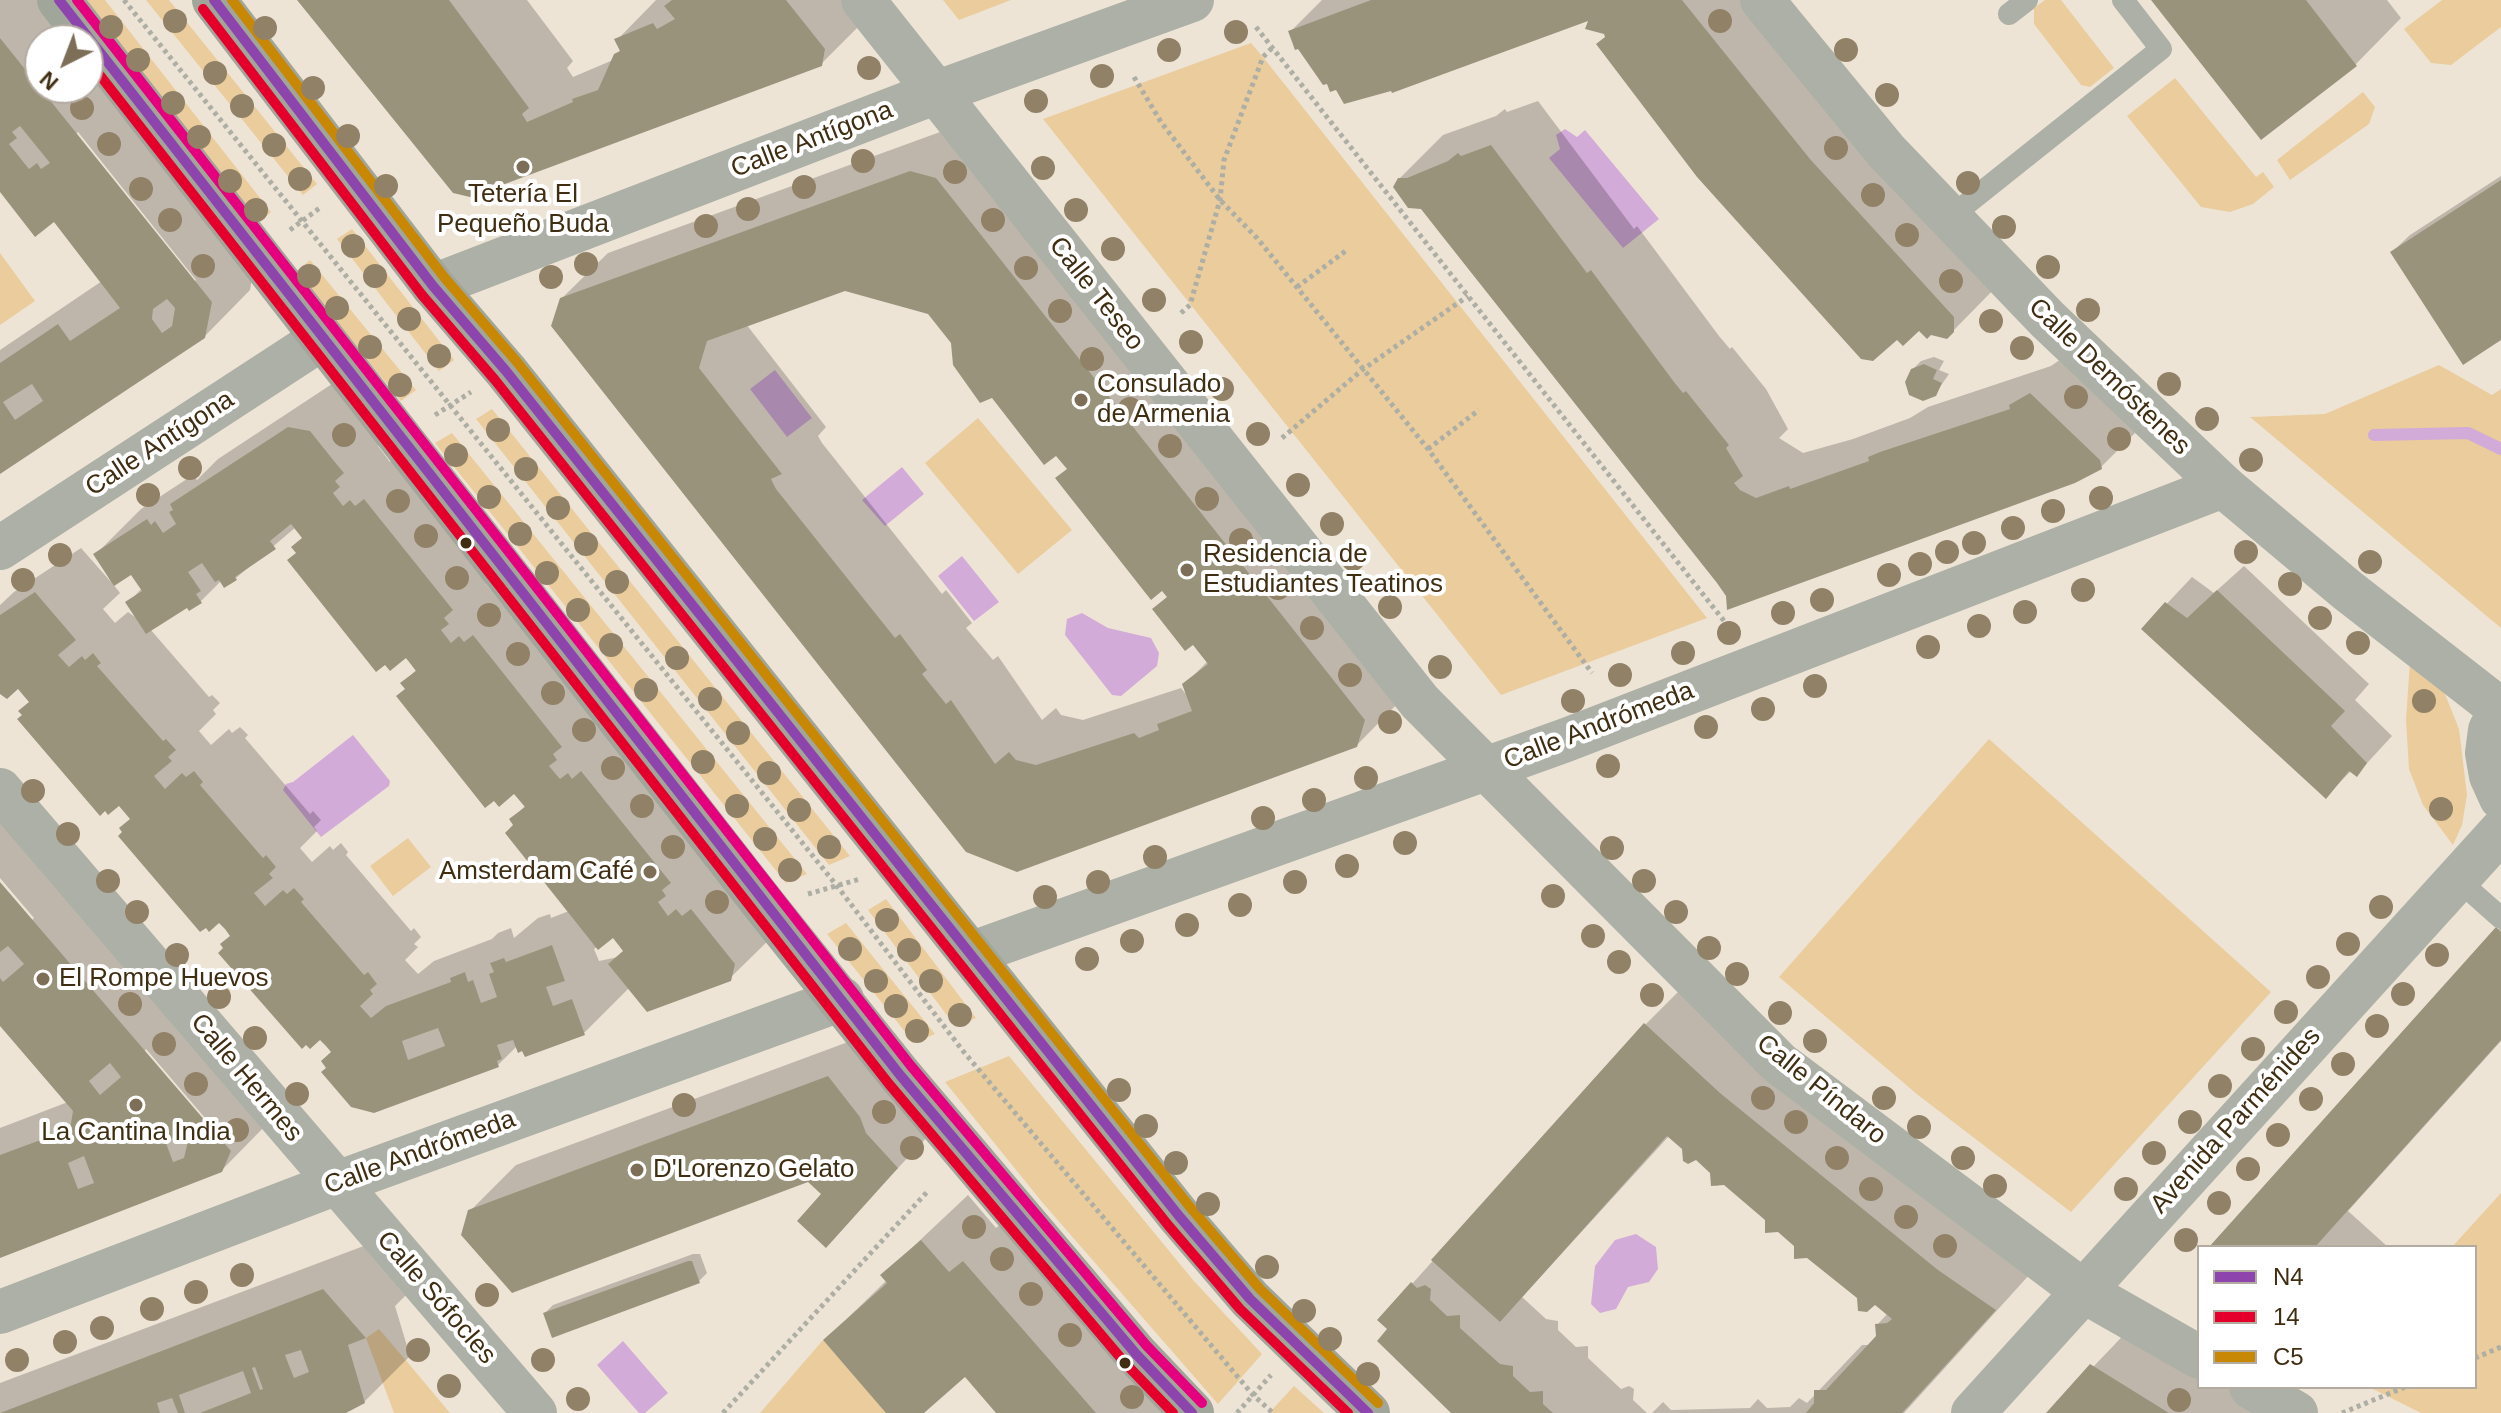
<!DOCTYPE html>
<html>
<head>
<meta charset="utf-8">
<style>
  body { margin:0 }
  #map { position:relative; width:2501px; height:1413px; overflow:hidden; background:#eee4d6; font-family:Arial,sans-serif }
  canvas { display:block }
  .legend { position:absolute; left:2197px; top:1245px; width:280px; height:144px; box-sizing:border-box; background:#fff; border:2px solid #b3aba0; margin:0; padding:10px 14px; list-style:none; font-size:24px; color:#402e12 }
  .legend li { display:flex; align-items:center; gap:16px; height:40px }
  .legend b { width:40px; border:2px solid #b3aba0 }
  .north { position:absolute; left:24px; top:24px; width:80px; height:80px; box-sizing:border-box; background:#fff; border:2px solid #b3aba0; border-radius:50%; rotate:222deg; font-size:22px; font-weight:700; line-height:32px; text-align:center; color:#402e12 }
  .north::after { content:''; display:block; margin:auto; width:28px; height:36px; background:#7d6e57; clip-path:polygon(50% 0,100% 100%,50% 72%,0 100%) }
</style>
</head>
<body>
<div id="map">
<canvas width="2501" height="1413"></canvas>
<ul class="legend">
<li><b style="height:10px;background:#8e44ad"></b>N4</li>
<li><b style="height:10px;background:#e4002b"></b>14</li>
<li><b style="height:10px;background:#c98804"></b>C5</li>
</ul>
<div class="north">N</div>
</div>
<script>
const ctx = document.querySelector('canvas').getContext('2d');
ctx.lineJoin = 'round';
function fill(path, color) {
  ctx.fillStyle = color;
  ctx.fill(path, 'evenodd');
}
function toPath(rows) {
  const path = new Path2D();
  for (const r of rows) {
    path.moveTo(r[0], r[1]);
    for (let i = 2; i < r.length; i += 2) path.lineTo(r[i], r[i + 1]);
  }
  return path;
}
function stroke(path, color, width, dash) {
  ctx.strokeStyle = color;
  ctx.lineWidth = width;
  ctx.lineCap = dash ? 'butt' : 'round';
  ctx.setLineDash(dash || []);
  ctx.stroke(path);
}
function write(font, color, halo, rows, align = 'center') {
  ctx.font = font + ' Arial,sans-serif';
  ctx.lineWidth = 8;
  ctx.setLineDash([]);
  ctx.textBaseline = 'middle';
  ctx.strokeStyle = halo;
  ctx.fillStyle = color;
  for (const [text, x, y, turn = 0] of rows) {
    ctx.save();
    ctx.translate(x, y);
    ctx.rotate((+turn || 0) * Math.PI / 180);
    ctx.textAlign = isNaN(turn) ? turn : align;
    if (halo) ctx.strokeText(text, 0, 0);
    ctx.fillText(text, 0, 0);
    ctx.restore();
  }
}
fill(toPath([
  [81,0,105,0,271,212,256,224],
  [146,0,169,0,317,184,303,195],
  [943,0,1011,0,959,20],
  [2045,0,2061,0,2114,68,2090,87,2081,85,2034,24,2034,8],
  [2442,0,2501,0,2501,27,2451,65,2431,63,2404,29],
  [1251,43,1263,57,1707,618,1501,695,1043,119],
  [2175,78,2256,177,2263,172,2274,187,2253,204,2230,212,2201,207,2127,116],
  [2363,92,2375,107,2369,124,2290,180,2277,160],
  [352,229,454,360,439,371,337,239],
  [0,253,35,301,0,325],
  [310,260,416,390,401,401,296,272],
  [2439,365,2492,395,2501,389,2501,628,2250,417,2325,414],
  [492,409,850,856,829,865,476,419],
  [978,418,1072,530,1018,574,925,463],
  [452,433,807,874,786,883,435,443],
  [2410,661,2445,694,2459,729,2467,795,2462,825,2453,845,2423,805,2409,769,2406,720],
  [1989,739,2271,992,2071,1212,1918,1095,1779,977],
  [408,838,431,867,393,896,370,866],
  [886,899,976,1018,955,1026,868,910],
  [846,923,935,1034,914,1043,827,934],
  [1009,1056,1193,1280,1262,1354,1218,1404,1042,1202,945,1082],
  [2501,1193,2501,1413,2421,1413,2369,1387,2475,1387,2475,1247,2452,1247],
  [379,1329,409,1364,450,1413,394,1413,366,1338],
  [823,1340,887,1413,760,1413],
  [1294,1386,1324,1413,1269,1413]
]), '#eacc9d');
fill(toPath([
  [1565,129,1577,137,1585,130,1659,219,1623,248,1549,158,1560,149,1556,135],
  [775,370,812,418,787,437,750,389],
  [902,467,924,494,885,526,862,500],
  [962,556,999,602,974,621,938,576],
  [1082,613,1108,628,1151,638,1159,653,1157,666,1121,696,1112,695,1065,635,1067,619],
  [353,735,390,781,389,786,321,837,283,790,286,784,293,782],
  [1636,1234,1656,1247,1658,1269,1649,1282,1628,1287,1616,1309,1600,1313,1591,1304,1595,1266,1615,1240],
  [623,1341,668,1393,645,1413,639,1413,597,1365]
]), '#d3abd8');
fill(toPath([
  [0,0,51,0,83,40,40,40,40,88,88,88,88,46,256,256,250,290,204,337,0,472,0,350,102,281,54,219,0,189],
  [78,132,196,280,193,283,75,135],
  [300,0,527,0,573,61,567,68,573,77,613,60,621,49,617,40,656,0,867,0,867,18,821,64,470,195],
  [1322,0,1764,0,1999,284,1953,331,1919,328,1897,337,1591,18,1290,32],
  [2154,0,2387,0,2401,18,2356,64,2261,138],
  [1538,101,1634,229,1637,226,1719,336,1730,349,1732,347,1766,389,1788,429,1779,438,1803,453,1853,439,1910,418,1928,407,2051,366,2077,348,2146,422,2100,468,1728,595,1422,208,1397,181,1443,135,1496,116,1505,109,1507,112],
  [951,128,1402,699,1356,746,1017,869,561,299,608,253],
  [845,288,929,312,1069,468,1168,596,1208,661,1184,685,1189,698,1181,688,1083,720,1061,715,1056,708,1042,720,998,656,993,660,966,628,972,623,946,590,942,594,822,443,818,436,826,427,746,324],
  [2501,176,2501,338,2392,252,2410,235],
  [1934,357,1944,361,1939,370,1949,374,1935,394,1912,370,1921,361],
  [335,382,384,440,378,446,390,462,397,456,493,577,486,584,498,599,776,933,729,979,630,987,584,1033,526,1054,517,1046,498,1065,329,1068,333,1052,31,701,18,687,0,691,0,605,14,592,81,548,111,582,96,554,141,509,193,475,197,480,218,459],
  [296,527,304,537,298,552,417,669,403,683,406,688,526,805,511,820,569,911,551,918,550,914,538,918,514,938,511,928,498,933,492,939,434,961,418,974,405,960,418,947,414,944,421,937,414,928,411,931,346,855,348,852,341,843,333,850,330,846,312,862,300,848,317,831,314,827,321,820,313,811,310,814,245,738,248,735,240,727,232,733,229,729,211,745,199,731,216,714,213,710,220,703,212,695,209,697,150,629,187,605,201,601,222,580,225,586,236,578],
  [131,573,142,588,128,603,139,620,128,612,115,623,103,609,120,593,113,584],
  [613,936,625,950,618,957,599,961,594,949],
  [2244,566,2369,684,2355,700,2392,736,2357,774,2352,770,2326,796,2143,629,2192,577,2214,593],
  [0,783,267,1124,221,1171,0,1256,0,1128,68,1102,0,1023,0,885,31,921,34,918,0,878],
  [146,1049,205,1118,202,1121,144,1052],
  [2501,926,2501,1041,2348,1211,2388,1247,2212,1247],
  [1691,979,2040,1263,1904,1413,1652,1413,1663,1402,1671,1410,1750,1408,1758,1399,1767,1408,1790,1407,1799,1398,1807,1403,1862,1345,1870,1345,1878,1337,1877,1325,1888,1313,1875,1302,1859,1297,1724,1183,1716,1186,1711,1183,1712,1172,1670,1135,1522,1297,1546,1319,1558,1321,1558,1330,1576,1347,1588,1346,1588,1358,1621,1389,1629,1386,1634,1389,1633,1400,1647,1413,1455,1413,1390,1329,1412,1284,1646,1024],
  [875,1032,942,1121,826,1245,824,1194,808,1180,470,1211,516,1165],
  [968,1195,996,1228,1009,1217,1181,1413,999,1413,965,1374,921,1413,889,1413,825,1340,887,1280,883,1275],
  [369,1244,410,1291,395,1306,410,1356,364,1402,342,1413,0,1413,0,1383],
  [693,1254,700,1254,707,1273,699,1281,545,1313,553,1305],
  [2138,1320,2199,1358,2199,1387,2247,1387,2289,1413,2049,1413]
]), '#0003');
stroke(toPath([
  [2374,435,2468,433,2501,449]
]), '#d3abd8', 12);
fill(toPath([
  [297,0,449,0,529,108,522,114,527,122,573,102,572,99,598,90,614,54,620,51,614,39,653,23,657,29,675,19,664,6,672,0,786,0,825,49,822,66,470,197,453,193],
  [1371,0,1682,0,1810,159,1954,317,1954,332,1947,339,1931,335,1927,339,1919,331,1903,346,1897,340,1873,361,1861,359,1697,177,1596,44,1605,37,1604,34,1585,29,1588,21,1392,93,1391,91,1344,104,1336,90,1330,92,1327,84,1323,85,1298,49,1295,50,1288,31],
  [2151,0,2306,0,2357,66,2261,140],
  [0,38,212,302,205,338,0,474,0,363,58,324,70,341,120,308,54,222,35,237,0,192],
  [20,126,50,163,41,169,37,163,29,169,9,144,17,138,12,132],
  [167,299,175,308,172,326,162,333,152,319,153,309],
  [32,384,43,401,15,420,3,402],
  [1491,145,1587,273,1591,270,1674,382,1683,393,1686,391,1729,445,1726,448,1743,476,1734,483,1740,490,1756,498,1789,486,1790,489,1869,461,1868,457,1880,452,2010,409,2009,405,2030,393,2100,460,2102,469,2075,483,1727,610,1726,596,1717,583,1443,237,1421,209,1408,208,1393,187,1398,178,1407,178,1448,161,1458,153,1461,156],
  [910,171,936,178,1365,720,1357,747,1017,872,966,852,551,326,560,298],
  [845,291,928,314,951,343,953,365,980,403,992,398,1044,465,1056,456,1067,469,1055,478,1151,600,1162,591,1167,597,1152,609,1185,651,1193,645,1208,664,1182,684,1192,711,1157,724,1159,730,1139,738,1134,733,1036,765,1016,760,1009,752,995,764,951,700,946,704,922,674,927,670,900,634,895,638,776,489,771,479,782,474,699,368,707,341],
  [2501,180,2501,340,2463,365,2390,252],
  [1924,364,1937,370,1933,379,1942,383,1936,396,1923,401,1909,395,1905,382,1911,369],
  [288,427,310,431,334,461,344,473,335,481,340,487,333,493,343,506,350,500,355,506,364,499,453,610,444,618,449,624,441,630,451,643,459,636,464,642,473,635,562,747,553,754,557,760,549,766,560,779,568,773,572,779,581,771,671,883,662,890,666,896,658,902,668,916,676,909,682,916,691,909,735,964,731,981,647,1012,608,964,623,951,613,938,598,950,505,833,513,825,509,819,525,807,514,794,499,807,494,801,485,808,396,696,405,689,400,683,416,671,406,658,390,671,385,665,376,672,287,560,296,553,291,547,302,538,291,524,270,541,276,549,235,577,237,580,224,588,219,580,215,582,202,563,188,572,201,591,196,594,202,603,189,611,187,608,146,634,125,602,142,591,131,575,114,586,93,554,147,519,151,525,155,521,163,533,176,524,169,512,173,510,170,504],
  [2217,590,2345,711,2331,726,2367,763,2357,777,2349,771,2326,799,2141,629,2165,602,2187,618],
  [35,592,76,640,58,655,69,667,82,656,85,660,93,653,101,663,97,666,163,741,166,739,176,750,168,757,172,761,154,776,165,789,182,773,186,777,194,771,203,782,200,785,263,858,266,855,276,867,269,874,273,878,254,893,265,906,283,890,287,894,294,888,304,899,301,902,364,975,368,972,377,984,370,990,373,994,360,1006,371,1018,386,1006,451,982,450,978,465,972,468,982,473,980,481,1003,497,997,489,974,494,972,490,963,504,958,506,962,552,945,565,981,546,987,553,1006,572,999,585,1035,525,1057,522,1051,518,1053,513,1040,497,1045,502,1059,497,1061,499,1067,374,1113,351,1107,321,1072,326,1068,321,1061,331,1052,326,1046,320,1040,310,1049,306,1045,302,1049,218,953,223,948,220,944,230,936,225,929,219,923,209,932,206,928,200,932,118,836,122,832,119,828,130,819,119,806,108,815,105,811,100,816,17,719,22,715,18,711,29,702,23,695,18,689,7,699,0,694,0,615],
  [438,1028,445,1046,408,1060,402,1041],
  [0,882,231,1151,222,1172,0,1258,0,1155,70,1129,73,1111,0,1026,0,978,3,982,24,964,8,946,0,952],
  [110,1063,121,1077,100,1095,89,1081],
  [180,1131,188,1141,184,1158,173,1162,166,1143],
  [84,1156,94,1183,78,1189,68,1163],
  [2496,927,2501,932,2501,1040,2315,1247,2209,1247],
  [1644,1023,1720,1093,1938,1270,1996,1310,1902,1413,1806,1413,1814,1403,1814,1390,1826,1390,1876,1336,1875,1324,1887,1323,1892,1319,1875,1305,1867,1312,1858,1311,1857,1298,1807,1258,1794,1259,1794,1246,1778,1232,1765,1233,1765,1220,1724,1185,1711,1186,1710,1173,1696,1160,1688,1164,1683,1161,1682,1149,1667,1136,1500,1322,1431,1260],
  [828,1076,860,1117,866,1133,898,1168,826,1248,797,1221,821,1194,808,1182,512,1293,461,1235,468,1210],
  [921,1240,949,1272,963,1261,1096,1413,996,1413,965,1377,924,1413,886,1413,823,1340,887,1283,880,1275],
  [688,1261,692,1261,700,1283,552,1338,543,1313],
  [1411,1282,1417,1288,1425,1285,1431,1289,1430,1300,1447,1316,1460,1315,1460,1328,1500,1364,1513,1366,1513,1376,1530,1392,1543,1391,1543,1404,1553,1413,1451,1413,1377,1341,1387,1329,1377,1320],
  [323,1289,366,1338,348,1345,365,1403,346,1413,200,1413,251,1393,243,1371,179,1395,185,1413,178,1413,172,1398,157,1403,160,1413,0,1413],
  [301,1350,309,1372,294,1378,285,1355],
  [255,1367,263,1389,260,1390,252,1368],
  [2090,1364,2169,1413,2046,1413]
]), '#9a937c');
stroke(toPath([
  [124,0,837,886,963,1051,1253,1395,1273,1413],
  [1256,27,1728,626],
  [1134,77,1161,122,1220,200,1257,238,1428,449,1592,673],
  [290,230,321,207],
  [1297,287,1347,250],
  [1181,313,1190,305,1220,200,1224,160,1263,57,1272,48],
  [435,415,471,392],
  [1282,438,1362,370,1468,296],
  [1428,449,1479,410],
  [808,894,860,879],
  [2475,1358,2501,1347],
  [723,1413,928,1191],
  [1237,1413,1271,1375],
  [2342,1413,2405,1387]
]), '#adaea4', 5, [4, 4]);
stroke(toPath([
  [2009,14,2027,0],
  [1949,218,2161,49,2123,0],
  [2456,878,2501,918]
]), '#acb0a6', 22);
stroke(toPath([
  [863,0,1420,702,1779,1063,2083,1291,2199,1357],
  [433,286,916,100,1192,0],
  [0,548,321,339],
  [0,790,535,1413],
  [970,954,1566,740,2223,486],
  [0,1312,337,1183,842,999],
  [2251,1387,2296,1413]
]), '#acb0a6', 44);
stroke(toPath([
  [1762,0,1886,151,2047,319,2223,486,2347,590,2500,709],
  [2501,708,2490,730,2487,753,2491,776,2501,798],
  [1973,1413,2501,831]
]), '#acb0a6', 44);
stroke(toPath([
  [59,0,765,906,900,1075,1136,1354,1192,1413],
  [214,0,433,286,506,371,1179,1216,1250,1299,1368,1413]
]), '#a0a69a', 44);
stroke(toPath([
  [59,0,900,1075,1136,1354,1192,1413],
  [214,0,433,286,506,371,1179,1216,1250,1299,1368,1413]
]), '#8e44ad', 10);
stroke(toPath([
  [203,9,422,295,495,380,1168,1225,1240,1309,1348,1413],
  [88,60,889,1084,1125,1363,1173,1413]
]), '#e4002b', 10);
stroke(toPath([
  [232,0,444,277,517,362,1190,1207,1260,1289,1378,1403]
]), '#c98804', 10);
stroke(toPath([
  [77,0,911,1066,1146,1345,1202,1403]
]), '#e5007d', 10);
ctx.fillStyle = '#918167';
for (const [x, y] of [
  [175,21],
  [1720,21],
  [111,27],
  [265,28],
  [1236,32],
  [1169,50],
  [1846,50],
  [138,60],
  [869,68],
  [215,73],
  [1102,76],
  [313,88],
  [1887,95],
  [1036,101],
  [173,103],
  [242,106],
  [82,108],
  [348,136],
  [199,137],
  [109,144],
  [274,145],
  [1836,148],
  [863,161],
  [1043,168],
  [955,172],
  [300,179],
  [230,181],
  [1968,183],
  [386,186],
  [804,187],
  [141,189],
  [1873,195],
  [748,209],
  [256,210],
  [1076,210],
  [170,220],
  [993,220],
  [706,226],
  [2004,227],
  [1907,235],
  [353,246],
  [1113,249],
  [586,264],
  [203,266],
  [2048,267],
  [1026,268],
  [309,276],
  [375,276],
  [551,277],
  [1951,281],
  [1154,300],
  [337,308],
  [2088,310],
  [1060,311],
  [409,319],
  [1991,321],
  [1191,342],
  [370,347],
  [2022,348],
  [439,356],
  [1092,359],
  [2169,384],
  [400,385],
  [1222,389],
  [2076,397],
  [1130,409],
  [2207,419],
  [498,430],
  [1258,434],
  [344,435],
  [2119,439],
  [1170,446],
  [456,455],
  [2251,460],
  [190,468],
  [526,469],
  [1298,485],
  [148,495],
  [489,497],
  [2101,498],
  [1207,499],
  [398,501],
  [558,508],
  [2053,511],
  [1332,524],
  [2013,528],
  [520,534],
  [426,536],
  [1241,540],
  [1974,543],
  [586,544],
  [1947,552],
  [2246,552],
  [60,555],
  [1353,559],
  [2370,562],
  [1920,564],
  [547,573],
  [1889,575],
  [457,578],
  [23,580],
  [617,582],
  [2290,584],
  [1278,588],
  [2083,590],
  [1822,600],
  [1390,607],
  [578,610],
  [2025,612],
  [1783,613],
  [489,615],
  [2320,618],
  [1979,626],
  [1312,628],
  [1729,633],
  [2358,643],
  [611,645],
  [1928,647],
  [1683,653],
  [518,654],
  [677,658],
  [1440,667],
  [1350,675],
  [1620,675],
  [1815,686],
  [646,690],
  [553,693],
  [710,699],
  [1573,701],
  [2424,701],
  [1763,709],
  [1390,722],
  [1706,727],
  [584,730],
  [738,733],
  [703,762],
  [1608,766],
  [613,768],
  [769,773],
  [1366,778],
  [33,791],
  [1314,800],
  [642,806],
  [737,806],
  [2441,809],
  [799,810],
  [1263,818],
  [68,834],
  [765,839],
  [1405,843],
  [673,847],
  [829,847],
  [1612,848],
  [1155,857],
  [1347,866],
  [790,870],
  [108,881],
  [1644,881],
  [1098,882],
  [1295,882],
  [1553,896],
  [1045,897],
  [717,902],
  [1240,905],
  [2381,907],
  [137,912],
  [1676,912],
  [887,920],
  [1187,925],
  [1593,936],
  [1132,941],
  [2348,944],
  [1709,948],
  [850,949],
  [909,950],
  [177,955],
  [2437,955],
  [1087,959],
  [1619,962],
  [1737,974],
  [2318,977],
  [876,981],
  [931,981],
  [2403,994],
  [1652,995],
  [219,997],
  [130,1004],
  [896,1006],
  [2286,1012],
  [1780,1013],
  [960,1015],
  [2377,1026],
  [917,1031],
  [255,1038],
  [1815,1041],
  [164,1044],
  [2253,1049],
  [2343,1064],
  [196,1084],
  [2220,1086],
  [1119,1090],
  [297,1094],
  [1763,1098],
  [1884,1098],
  [2311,1099],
  [684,1105],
  [884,1112],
  [1796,1122],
  [2190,1122],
  [1146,1126],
  [1919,1127],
  [237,1130],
  [2278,1135],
  [912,1148],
  [2154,1153],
  [1837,1158],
  [1963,1158],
  [1176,1163],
  [2248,1169],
  [1995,1186],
  [1871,1189],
  [2126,1189],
  [2219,1203],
  [1208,1204],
  [1906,1217],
  [974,1227],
  [2186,1240],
  [1945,1246],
  [1002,1259],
  [1267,1267],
  [242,1275],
  [196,1292],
  [1031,1294],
  [487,1295],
  [152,1309],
  [1304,1311],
  [102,1328],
  [1070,1335],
  [1330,1339],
  [65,1342],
  [418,1350],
  [17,1360],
  [543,1360],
  [1368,1374],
  [449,1386],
  [1132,1397],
  [578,1399],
  [2179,1400]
]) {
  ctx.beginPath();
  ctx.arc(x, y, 12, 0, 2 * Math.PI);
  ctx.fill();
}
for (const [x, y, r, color] of [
  [523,167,8,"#7d6e57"],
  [1081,400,8,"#7d6e57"],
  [466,543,7,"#402e12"],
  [1187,570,8,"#7d6e57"],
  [650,872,8,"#7d6e57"],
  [43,979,8,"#7d6e57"],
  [136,1105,8,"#7d6e57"],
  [637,1170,8,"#7d6e57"],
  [1125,1363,7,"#402e12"]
]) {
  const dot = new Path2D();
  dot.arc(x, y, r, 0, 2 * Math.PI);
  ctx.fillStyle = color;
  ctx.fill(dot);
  stroke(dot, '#fff', 3);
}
write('26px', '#402e12', '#fff', [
  ["Calle Antígona",812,140,-21],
  ["Calle Teseo",1096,294,52],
  ["Calle Demóstenes",2109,377,44],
  ["Calle Antígona",160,444,-33],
  ["Calle Andrómeda",1599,726,-21],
  ["Calle Hermes",246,1078,50],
  ["Calle Píndaro",1821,1090,39],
  ["Avenida Parménides",2236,1121,-48],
  ["Calle Andrómeda",420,1153,-20],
  ["Calle Sófocles",436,1298,49]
]);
write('26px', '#402e12', '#fff', [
  ["Tetería El",523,195,"center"],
  ["Pequeño Buda",523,225,"center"],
  ["Consulado",1097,385],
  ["de Armenia",1097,415],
  ["Residencia de",1203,555],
  ["Estudiantes Teatinos",1203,585],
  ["Amsterdam Café",634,872,"right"],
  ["El Rompe Huevos",59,979],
  ["La Cantina India",136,1133,"center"],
  ["D'Lorenzo Gelato",653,1170]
], 'left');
</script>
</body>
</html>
